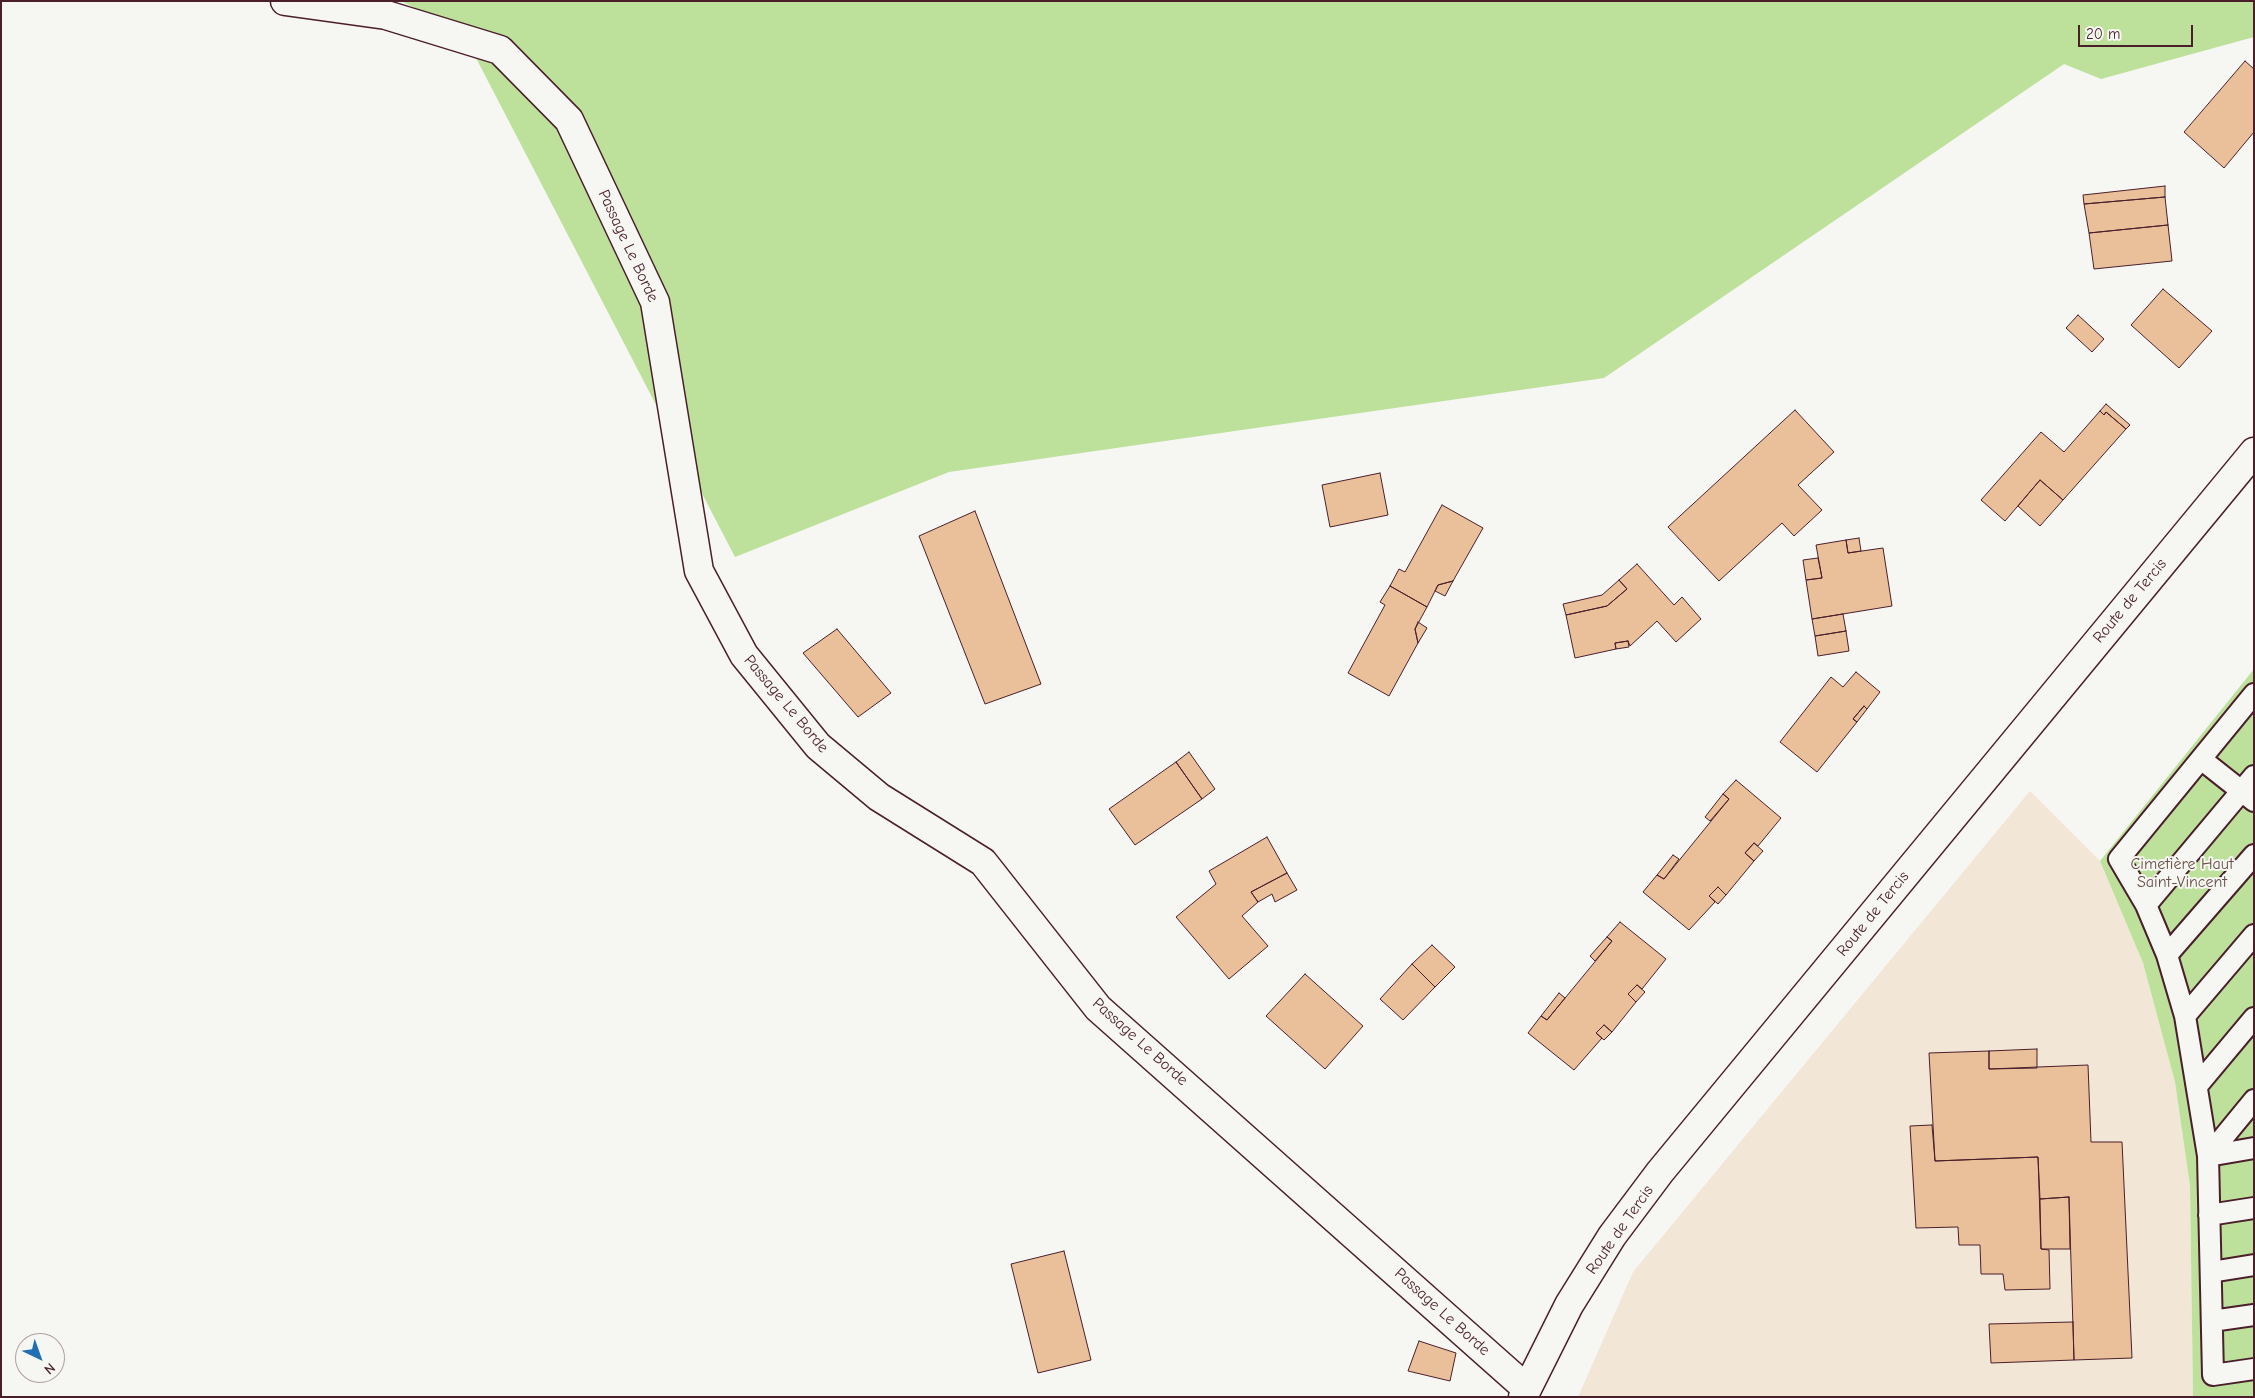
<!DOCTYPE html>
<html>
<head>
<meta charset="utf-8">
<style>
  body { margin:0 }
  #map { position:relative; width:2255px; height:1398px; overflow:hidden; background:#f6f6f2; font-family:"Comic Neue",sans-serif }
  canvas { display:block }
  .frame { position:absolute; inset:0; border:2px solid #4a1f2b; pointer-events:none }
  .north { position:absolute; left:15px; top:1333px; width:50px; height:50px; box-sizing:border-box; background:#f6f6f2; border:1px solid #b1a0a2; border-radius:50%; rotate:138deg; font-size:14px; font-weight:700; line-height:20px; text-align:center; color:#4a1f2b }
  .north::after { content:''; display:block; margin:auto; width:18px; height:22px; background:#1f6fb2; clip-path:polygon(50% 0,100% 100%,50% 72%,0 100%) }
  .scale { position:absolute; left:2078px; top:25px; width:115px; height:22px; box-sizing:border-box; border:2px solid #4a1f2b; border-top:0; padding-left:6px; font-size:15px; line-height:18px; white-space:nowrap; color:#4a1f2b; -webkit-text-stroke:4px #f6f6f2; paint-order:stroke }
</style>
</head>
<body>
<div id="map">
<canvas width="2255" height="1398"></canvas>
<div class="frame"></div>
<div class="north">N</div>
<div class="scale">20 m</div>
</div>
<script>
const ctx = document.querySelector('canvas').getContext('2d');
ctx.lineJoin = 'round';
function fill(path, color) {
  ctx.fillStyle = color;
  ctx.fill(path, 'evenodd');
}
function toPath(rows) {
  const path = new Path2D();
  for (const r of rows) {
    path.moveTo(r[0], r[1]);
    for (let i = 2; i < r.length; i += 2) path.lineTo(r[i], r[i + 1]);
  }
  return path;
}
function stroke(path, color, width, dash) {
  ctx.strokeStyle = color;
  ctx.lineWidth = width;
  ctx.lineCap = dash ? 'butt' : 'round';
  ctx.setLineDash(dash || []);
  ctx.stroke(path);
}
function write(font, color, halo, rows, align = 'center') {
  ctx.font = font + ' "Comic Neue",sans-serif';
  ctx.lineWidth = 4;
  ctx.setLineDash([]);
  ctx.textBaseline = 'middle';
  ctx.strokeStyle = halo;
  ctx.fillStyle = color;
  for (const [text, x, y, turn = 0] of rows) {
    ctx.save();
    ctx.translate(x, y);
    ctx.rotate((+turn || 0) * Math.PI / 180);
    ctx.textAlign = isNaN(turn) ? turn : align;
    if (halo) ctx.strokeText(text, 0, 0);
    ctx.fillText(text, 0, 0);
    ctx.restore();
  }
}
fill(toPath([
  [2030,791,2100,861,2143,963,2175,1082,2190,1186,2193,1397,1578,1397,1633,1272]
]), '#f2e6d7');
fill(toPath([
  [401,1,2254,1,2254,37,2101,79,2064,64,1604,378,949,472,735,557,462,31],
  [2254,669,2254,1397,2193,1397,2190,1186,2175,1082,2143,963,2100,861]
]), '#bde19b');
const building = toPath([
  [2245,61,2254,69,2254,132,2224,168,2184,132,2245,61],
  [2165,186,2165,197,2084,204,2083,195,2165,186],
  [2165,197,2168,225,2089,233,2084,204,2165,197],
  [2168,225,2172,261,2094,269,2089,233,2168,225],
  [2163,289,2212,331,2179,368,2131,325,2163,289],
  [2078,315,2104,339,2092,352,2066,328,2078,315],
  [2106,404,2130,425,2126,429,2106,412,2104,415,2100,411,2106,404],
  [1795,410,1834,452,1798,485,1822,510,1794,536,1782,523,1719,581,1668,527,1795,410],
  [2100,411,2104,415,2106,412,2126,429,2063,500,2040,480,2005,521,1981,500,2041,432,2064,452,2100,411],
  [1380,473,1388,515,1330,527,1322,485,1380,473],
  [2040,480,2063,500,2040,526,2018,506,2040,480],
  [1442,505,1483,528,1453,581,1438,585,1427,607,1390,586,1399,569,1405,572,1442,505],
  [975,511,1041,684,985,704,919,536,975,511],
  [1859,538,1861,551,1848,553,1846,540,1859,538],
  [1846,540,1848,553,1883,548,1892,606,1812,619,1806,580,1822,578,1816,545,1846,540],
  [1818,558,1822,578,1806,580,1803,560,1818,558],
  [1637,564,1674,605,1682,597,1701,619,1676,642,1657,621,1630,646,1628,641,1615,643,1616,649,1575,658,1566,615,1607,606,1627,589,1619,580,1637,564],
  [1619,580,1627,589,1607,606,1566,615,1563,604,1602,595,1619,580],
  [1453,581,1445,596,1435,591,1438,585,1453,581],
  [1390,586,1427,607,1415,629,1418,643,1389,696,1348,673,1385,605,1380,602,1390,586],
  [1843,614,1846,631,1815,636,1812,619,1843,614],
  [1418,622,1427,628,1418,643,1415,629,1418,622],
  [837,629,891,693,858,717,803,653,837,629],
  [1846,631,1849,651,1818,656,1815,636,1846,631],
  [1628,641,1629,647,1616,649,1615,643,1628,641],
  [1856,672,1880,692,1867,709,1864,706,1853,719,1857,722,1817,772,1780,742,1831,677,1843,687,1856,672],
  [1864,706,1867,709,1857,722,1853,719,1864,706],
  [1189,752,1215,789,1202,799,1176,762,1189,752],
  [1176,762,1202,799,1135,845,1109,809,1176,762],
  [1736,780,1781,818,1758,846,1754,843,1745,853,1754,861,1726,895,1718,887,1709,896,1715,902,1689,930,1643,892,1657,875,1664,879,1729,799,1723,794,1736,780],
  [1723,794,1729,799,1710,821,1705,817,1723,794],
  [1267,837,1287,873,1251,892,1258,902,1242,916,1268,946,1229,979,1176,917,1216,884,1209,871,1267,837],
  [1754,843,1763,851,1754,861,1745,853,1754,843],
  [1673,855,1679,859,1664,879,1657,875,1673,855],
  [1287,873,1297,890,1275,902,1272,894,1258,902,1251,892,1287,873],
  [1718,887,1726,895,1718,904,1709,896,1718,887],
  [1620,922,1666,959,1642,989,1637,985,1628,994,1636,1002,1612,1032,1604,1025,1596,1033,1602,1038,1574,1070,1528,1033,1541,1016,1547,1020,1612,941,1607,937,1620,922],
  [1607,937,1612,941,1595,961,1590,956,1607,937],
  [1432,945,1455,967,1435,987,1412,964,1432,945],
  [1412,964,1435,987,1403,1020,1380,999,1412,964],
  [1305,974,1363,1026,1325,1069,1266,1016,1305,974],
  [1637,985,1645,992,1636,1002,1628,994,1637,985],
  [1559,993,1565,998,1547,1020,1541,1016,1559,993],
  [1604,1025,1612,1032,1604,1040,1596,1033,1604,1025],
  [2037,1049,2037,1068,1989,1069,1989,1051,2037,1049],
  [1989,1051,1989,1069,2088,1065,2091,1142,2122,1142,2132,1358,2074,1360,2069,1197,2040,1199,2038,1157,1935,1161,1929,1053,1989,1051],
  [1932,1125,1935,1161,2038,1157,2041,1249,2049,1250,2050,1289,2005,1290,2003,1274,1981,1274,1980,1245,1959,1245,1958,1227,1916,1228,1910,1126,1932,1125],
  [2069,1197,2070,1249,2041,1249,2040,1199,2069,1197],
  [1064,1251,1091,1360,1038,1373,1011,1264,1064,1251],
  [2073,1322,2074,1360,1991,1363,1989,1324,2073,1322],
  [1419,1341,1456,1353,1450,1381,1408,1371,1419,1341]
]);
fill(building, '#e9c099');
stroke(building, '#4a1f2b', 1);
const lane = toPath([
  [2254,694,2119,859,2146,905,2167,955,2185,1016,2208,1156,2213,1375,2254,1369],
  [2201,759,2254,801],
  [2146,905,2254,776],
  [2167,955,2254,855],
  [2185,1016,2254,935],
  [2197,1086,2254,1018],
  [2208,1156,2254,1100],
  [2208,1156,2254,1148],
  [2209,1215,2254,1208],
  [2211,1272,2254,1265],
  [2212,1321,2254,1315]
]);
const street = toPath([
  [285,1,386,15,500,50,569,120,655,302,699,571,744,655,818,746,879,797,983,862,1098,1008,1526,1388]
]);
const secondary = toPath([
  [1523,1397,1569,1305,1612,1236,1660,1172,2254,452]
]);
stroke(lane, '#4a1f2b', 24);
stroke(street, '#4a1f2b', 31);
stroke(secondary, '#4a1f2b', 31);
stroke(lane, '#f6f6f2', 20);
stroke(street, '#f6f6f2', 28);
stroke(secondary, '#f6f6f2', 28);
write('16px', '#4a1f2b', '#f6f6f2', [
  ["Passage Le Borde",628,246,65],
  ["Route de Tercis",2130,601,-50],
  ["Passage Le Borde",786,704,50],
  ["Route de Tercis",1873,914,-51],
  ["Passage Le Borde",1140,1042,42],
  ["Route de Tercis",1620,1230,-55],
  ["Passage Le Borde",1442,1312,42]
]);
write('16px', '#675047', '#f6f6f2', [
  ["Cimetière Haut",2182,864],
  ["Saint-Vincent",2182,882]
]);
</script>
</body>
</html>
